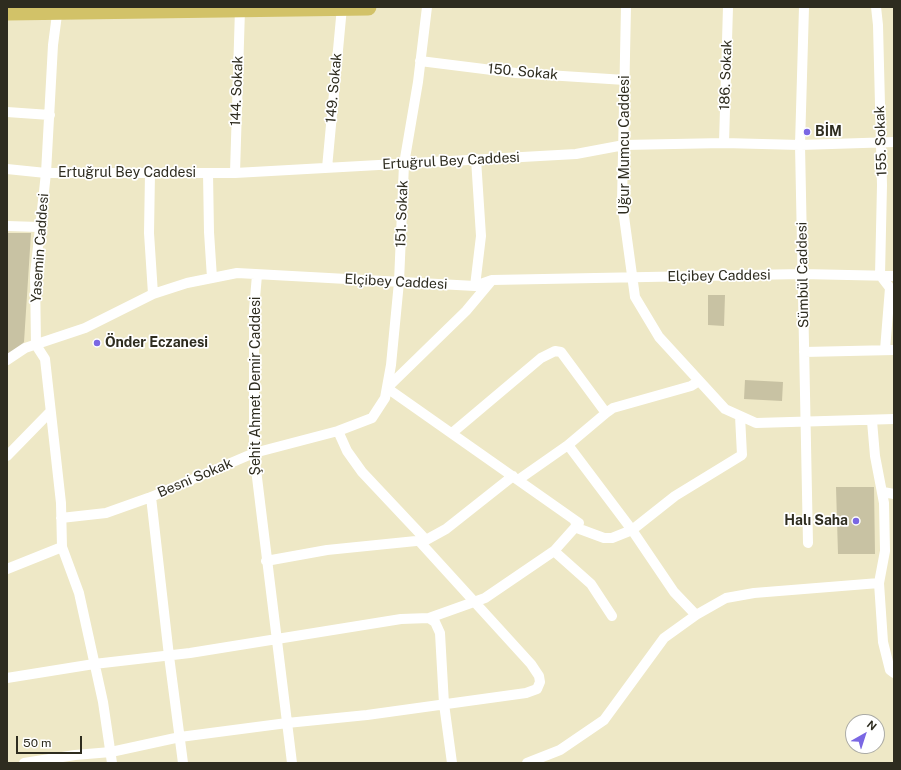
<!DOCTYPE html>
<html>
<head>
<meta charset="utf-8">
<style>
  body { margin:0 }
  #map { position:relative; width:901px; height:770px; overflow:hidden; background:#eee8c6; font-family:"Public Sans",sans-serif }
  canvas { display:block }
  .frame { position:absolute; inset:0; border:8px solid #2e2c1f; pointer-events:none }
  .north { position:absolute; left:845px; top:714px; width:40px; height:40px; box-sizing:border-box; background:#fff; border:1px solid #ababa5; border-radius:50%; rotate:39deg; font-size:11px; font-weight:700; line-height:16px; text-align:center; color:#2e2c1f }
  .north::after { content:''; display:block; margin:auto; width:14px; height:18px; background:#7a67e3; clip-path:polygon(50% 0,100% 100%,50% 72%,0 100%) }
  .scale { position:absolute; left:16px; top:736px; width:66px; height:18px; box-sizing:border-box; border:2px solid #2e2c1f; border-top:0; padding-left:5px; font-size:12px; line-height:14px; white-space:nowrap; color:#2e2c1f; -webkit-text-stroke:3px #fff; paint-order:stroke }
</style>
</head>
<body>
<div id="map">
<canvas width="901" height="770"></canvas>
<div class="frame"></div>
<div class="north">N</div>
<div class="scale">50 m</div>
</div>
<script>
const ctx = document.querySelector('canvas').getContext('2d');
ctx.lineJoin = 'round';
function fill(path, color) {
  ctx.fillStyle = color;
  ctx.fill(path, 'evenodd');
}
function toPath(rows) {
  const path = new Path2D();
  for (const r of rows) {
    path.moveTo(r[0], r[1]);
    for (let i = 2; i < r.length; i += 2) path.lineTo(r[i], r[i + 1]);
  }
  return path;
}
function stroke(path, color, width, dash) {
  ctx.strokeStyle = color;
  ctx.lineWidth = width;
  ctx.lineCap = dash ? 'butt' : 'round';
  ctx.setLineDash(dash || []);
  ctx.stroke(path);
}
function write(font, color, halo, rows, align = 'center') {
  ctx.font = font + ' "Public Sans",sans-serif';
  ctx.lineWidth = 3.5;
  ctx.setLineDash([]);
  ctx.textBaseline = 'middle';
  ctx.strokeStyle = halo;
  ctx.fillStyle = color;
  for (const [text, x, y, turn = 0] of rows) {
    ctx.save();
    ctx.translate(x, y);
    ctx.rotate((+turn || 0) * Math.PI / 180);
    ctx.textAlign = isNaN(turn) ? turn : align;
    if (halo) ctx.strokeText(text, 0, 0);
    ctx.fillText(text, 0, 0);
    ctx.restore();
  }
}
fill(toPath([
  [7,233,31,233,24,342,19,348,7,355],
  [708,295,725,295,724,326,708,325],
  [745,380,783,382,782,401,744,399],
  [836,487,874,487,875,554,838,554]
]), '#c8c2a3');
stroke(toPath([
  [58,7,53,45,46,173,35,274,36,345,45,359,61,503,62,547,79,593,103,702,112,763],
  [626,7,622,202,635,297,659,337,725,409,756,423,894,419],
  [804,7,800,145,808,543],
  [876,7,878,25,882,185,880,275,890,288,885,350],
  [420,61,516,73,625,80],
  [7,112,50,115],
  [724,143,728,7],
  [327,168,342,7],
  [7,169,46,173,235,173,576,154,624,145,724,143,800,145,894,142],
  [150,173,149,233,153,294],
  [208,173,209,232,212,278],
  [235,173,240,9],
  [7,226,39,227],
  [257,275,254,310,254,453,292,763],
  [475,286,481,236,476,159],
  [804,352,894,350],
  [7,360,25,348,85,328,153,294,187,283,237,273,475,286,492,280,802,274,894,276],
  [872,421,875,456,884,503,885,551,879,583,883,642,890,670,894,673],
  [338,431,347,451,362,472,426,540],
  [452,433,541,358,555,351,561,352,606,413],
  [568,445,632,530,674,592,696,615],
  [7,456,50,412],
  [518,480,568,445,606,413,613,408,691,386,699,381],
  [883,492,894,494],
  [151,497,169,656,183,763],
  [61,518,106,513,151,497,254,453,338,431,372,418,385,398,391,365,399,282,404,164,418,82,427,7],
  [575,521,577,528,604,538,612,538,632,530,675,496,742,455,740,416],
  [554,551,591,584,612,616],
  [266,561,327,550,426,540,446,529,513,476],
  [7,569,62,547],
  [429,618,485,598,554,551,579,523,387,388,466,311,492,280],
  [7,678,94,664,190,653,401,619,429,618,435,622,440,633,444,704,452,763],
  [24,763,75,755,111,752,180,737,287,723,367,715,526,693,537,689,540,682,539,676,531,664,419,541],
  [527,763,560,750,604,720,664,638,696,615,726,598,754,593,879,583]
]), '#fff', 10);
stroke(toPath([
  [7,12,368,7]
]), '#d2c268', 17);
for (const [x, y, r, color] of [
  [807,132,4,"#7a67e3"],
  [97,343,4,"#7a67e3"],
  [856,521,4,"#7a67e3"]
]) {
  const dot = new Path2D();
  dot.arc(x, y, r, 0, 2 * Math.PI);
  ctx.fillStyle = color;
  ctx.fill(dot);
  stroke(dot, '#fff', 1.5);
}
write('14px', '#2e2c1f', '#fff', [
  ["150. Sokak",523,72,5],
  ["186. Sokak",726,75,-88],
  ["149. Sokak",334,88,-85],
  ["144. Sokak",237,91,-88],
  ["155. Sokak",881,141,-92],
  ["Uğur Mumcu Caddesi",625,145,-90],
  ["Ertuğrul Bey Caddesi",451,161,-3],
  ["Ertuğrul Bey Caddesi",127,173],
  ["151. Sokak",402,214,-88],
  ["Yasemin Caddesi",40,248,-86],
  ["Sümbül Caddesi",803,275,-91],
  ["Elçibey Caddesi",719,276,-1],
  ["Elçibey Caddesi",396,282,3],
  ["Şehit Ahmet Demir Caddesi",256,386,-90],
  ["Besni Sokak",195,478,-23]
]);
write('bold 14px', '#2e2c1f', '#fff', [
  ["BİM",815,132],
  ["Önder Eczanesi",105,343],
  ["Halı Saha",848,521,"right"]
], 'left');
</script>
</body>
</html>
